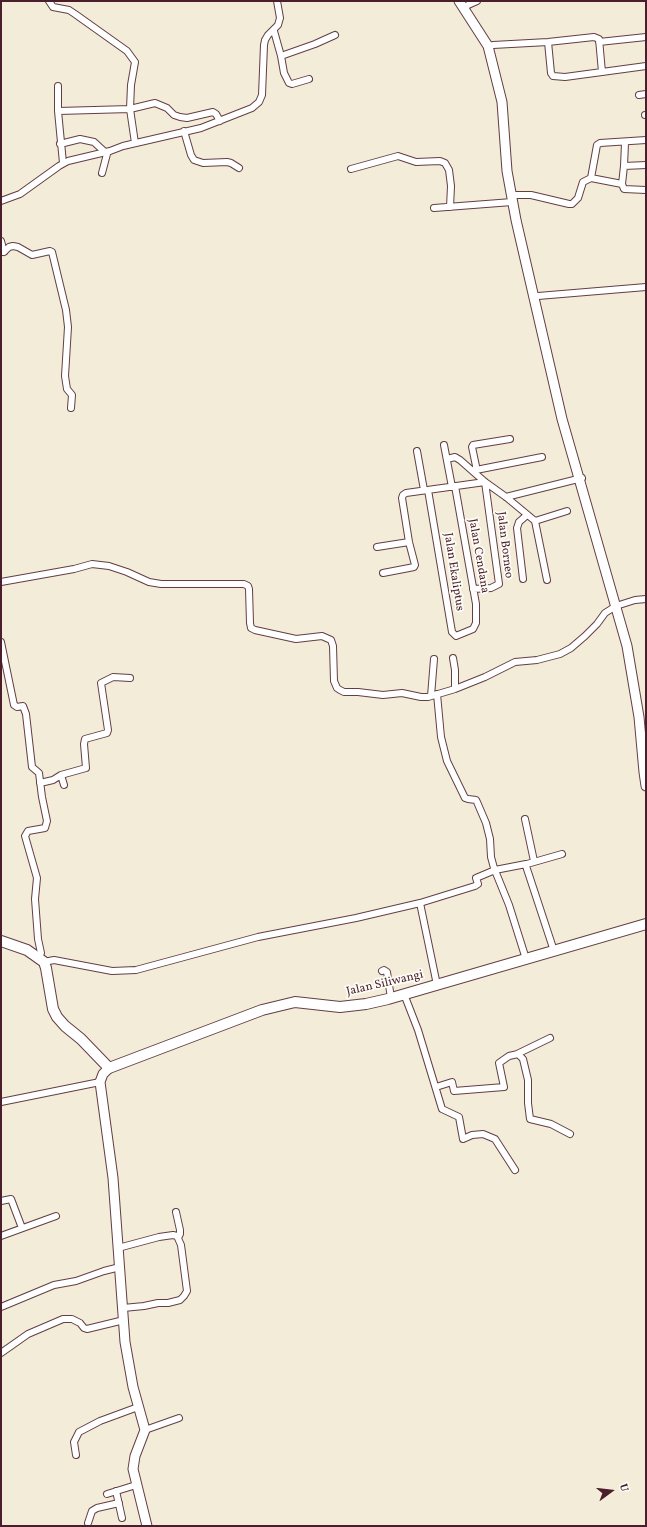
<!DOCTYPE html>
<html>
<head>
<meta charset="utf-8">
<style>
  body { margin:0 }
  #map { position:relative; width:647px; height:1527px; overflow:hidden; background:#f3ecd8; font-family:Vollkorn,serif }
  canvas { display:block }
  .frame { position:absolute; inset:0; border:2px solid #4a1f2b; pointer-events:none }
  .north { position:absolute; left:591px; top:1471px; width:40px; height:40px; -webkit-text-stroke:3px #fdfcf7; paint-order:stroke; rotate:75deg; font-size:11px; font-weight:700; line-height:16px; text-align:center; color:#4a1f2b }
  .north::after { content:''; display:block; margin:auto; width:14px; height:18px; background:#4a1f2b; clip-path:polygon(50% 0,100% 100%,50% 72%,0 100%) }
</style>
</head>
<body>
<div id="map">
<canvas width="647" height="1527"></canvas>
<div class="frame"></div>
<div class="north">U</div>
</div>
<script>
const ctx = document.querySelector('canvas').getContext('2d');
ctx.lineJoin = 'round';
function toPath(rows) {
  const path = new Path2D();
  for (const r of rows) {
    path.moveTo(r[0], r[1]);
    for (let i = 2; i < r.length; i += 2) path.lineTo(r[i], r[i + 1]);
  }
  return path;
}
function stroke(path, color, width, dash) {
  ctx.strokeStyle = color;
  ctx.lineWidth = width;
  ctx.lineCap = dash ? 'butt' : 'round';
  ctx.setLineDash(dash || []);
  ctx.stroke(path);
}
function write(font, color, halo, rows, align = 'center') {
  ctx.font = font + ' Vollkorn,serif';
  ctx.lineWidth = 3.5;
  ctx.setLineDash([]);
  ctx.textBaseline = 'middle';
  ctx.strokeStyle = halo;
  ctx.fillStyle = color;
  for (const [text, x, y, turn = 0] of rows) {
    ctx.save();
    ctx.translate(x, y);
    ctx.rotate((+turn || 0) * Math.PI / 180);
    ctx.textAlign = isNaN(turn) ? turn : align;
    if (halo) ctx.strokeText(text, 0, 0);
    ctx.fillText(text, 0, 0);
    ctx.restore();
  }
}
const street = toPath([
  [49,1,53,7,69,10,75,14,127,51,135,62,131,85,130,109,135,143],
  [468,5,477,1],
  [274,31,281,56,284,73,289,83,292,84,309,79],
  [548,42,551,73,553,76,565,77,602,72],
  [599,42,646,37],
  [493,45,548,42,594,37,599,39,602,72,646,66],
  [281,56,315,44,335,35],
  [639,95,646,94],
  [58,111,58,86],
  [645,115,646,115],
  [184,131,191,155,194,160,203,163,227,162,231,163,239,168],
  [625,143,624,166,646,165],
  [60,144,80,139,94,142,107,154,102,173],
  [63,163,58,111,130,109,155,103,167,108,174,115,180,117,187,118,213,112,216,114,220,121],
  [624,166,622,184,624,189,646,190],
  [351,169,398,156,416,162,440,161,445,163,449,170,451,186,450,207],
  [591,178,622,184],
  [511,195,531,195,569,204,572,204,578,198,583,182,591,178,597,145,600,143,646,140],
  [1,201,20,194,59,166,68,161,110,151,123,146,201,128,252,108,259,102,262,95,264,45,265,40,268,35,278,25,280,18,277,1],
  [434,208,512,202],
  [1,241,4,252,1,252],
  [4,252,9,247,13,246,18,247,32,255,50,251,52,252,66,310,68,327,65,376,67,389,72,395,71,408],
  [538,296,646,287],
  [444,445,452,487],
  [417,451,424,490],
  [447,459,455,457,460,460,485,482,506,497,535,521],
  [476,470,542,457],
  [476,473,476,466,472,447,473,445,510,439],
  [428,490,452,632,456,636,473,629,476,623,476,604,455,486],
  [506,497,582,478],
  [535,521,547,580],
  [535,521,567,511],
  [377,547,409,542],
  [383,573,409,568,414,567,415,565,409,542,402,498,403,495,406,493,485,482],
  [523,579,517,528,519,522,527,515],
  [1,582,74,569,92,564,109,566,127,572,149,582,161,584,244,584,248,586,249,589,250,623,251,628,255,630,296,639,322,636,331,640,333,646,334,681,337,688,340,690,344,692,358,692,383,695,402,693,421,697,428,697,455,689,485,677,515,662,537,660,560,654,571,648,585,636,597,624,605,613,616,606,635,600,646,599],
  [473,589,491,588,499,584,485,482],
  [1,642,14,705,17,707,23,706,26,714,32,767,39,773,42,797,47,821,45,828,28,831,25,836,37,878,35,899,38,939,41,953,39,958],
  [453,658,455,670,455,689],
  [437,694,441,737,447,761,465,798,468,799,476,800,477,802,486,823,490,839,491,857,494,868,509,905,526,959],
  [431,696,434,659],
  [61,775,64,785],
  [40,783,53,780,61,775,86,768,84,744,85,739,107,733,108,730,101,683,113,677,130,678],
  [525,819,534,861],
  [420,903,437,985],
  [554,951,526,866,527,864,562,854],
  [44,962,54,960,112,971,136,970,258,937,356,918,420,903,475,886,478,884,476,878,495,870,526,864],
  [382,971,384,970,387,972,391,998],
  [404,994,418,1030,442,1109,459,1117,463,1139,472,1135,483,1134,495,1139,515,1170],
  [517,1054,550,1038],
  [436,1087,452,1082,454,1091,504,1087,499,1063,509,1056,518,1054,523,1059,528,1080,528,1103,530,1119,551,1124,570,1134],
  [1,1102,100,1082],
  [1,1201,11,1199,22,1228],
  [176,1212,180,1230,180,1234,178,1238],
  [1,1236,56,1216],
  [118,1248,159,1237,173,1235,177,1236,181,1245,187,1291,184,1296,180,1300,168,1303,158,1303,144,1306,123,1308],
  [1,1307,54,1285,76,1281,104,1271,120,1267],
  [1,1353,28,1334,63,1319,72,1319,80,1323,84,1328,87,1329,124,1320],
  [145,1430,179,1418],
  [76,1455,74,1442,79,1432,100,1421,138,1407],
  [116,1491,122,1518],
  [107,1494,136,1485],
  [88,1523,92,1511,97,1508,119,1503]
]);
const secondary = toPath([
  [459,1,488,46,502,102,507,171,516,220,562,419,627,646,639,717,644,772,646,786],
  [109,1068,103,1074,100,1082,113,1178,125,1342,133,1387,145,1430,135,1456,133,1469,147,1526]
]);
const primary = toPath([
  [1,941,27,950,44,962,46,968,53,1009,57,1017,65,1026,81,1039,109,1068,262,1010,295,1002,340,1007,366,1004,388,999,646,924]
]);
stroke(street, '#633e45', 8);
stroke(secondary, '#633e45', 11);
stroke(primary, '#633e45', 12);
stroke(street, '#fff', 6);
stroke(secondary, '#fff', 9);
stroke(primary, '#fff', 10);
write('12px', '#4a1f2b', '#fdfcf7', [
  ["Jalan Borneo",504,545,83],
  ["Jalan Cendana",478,556,80],
  ["Jalan Ekaliptus",453,572,81],
  ["Jalan Siliwangi",385,984,-13]
]);
</script>
</body>
</html>
